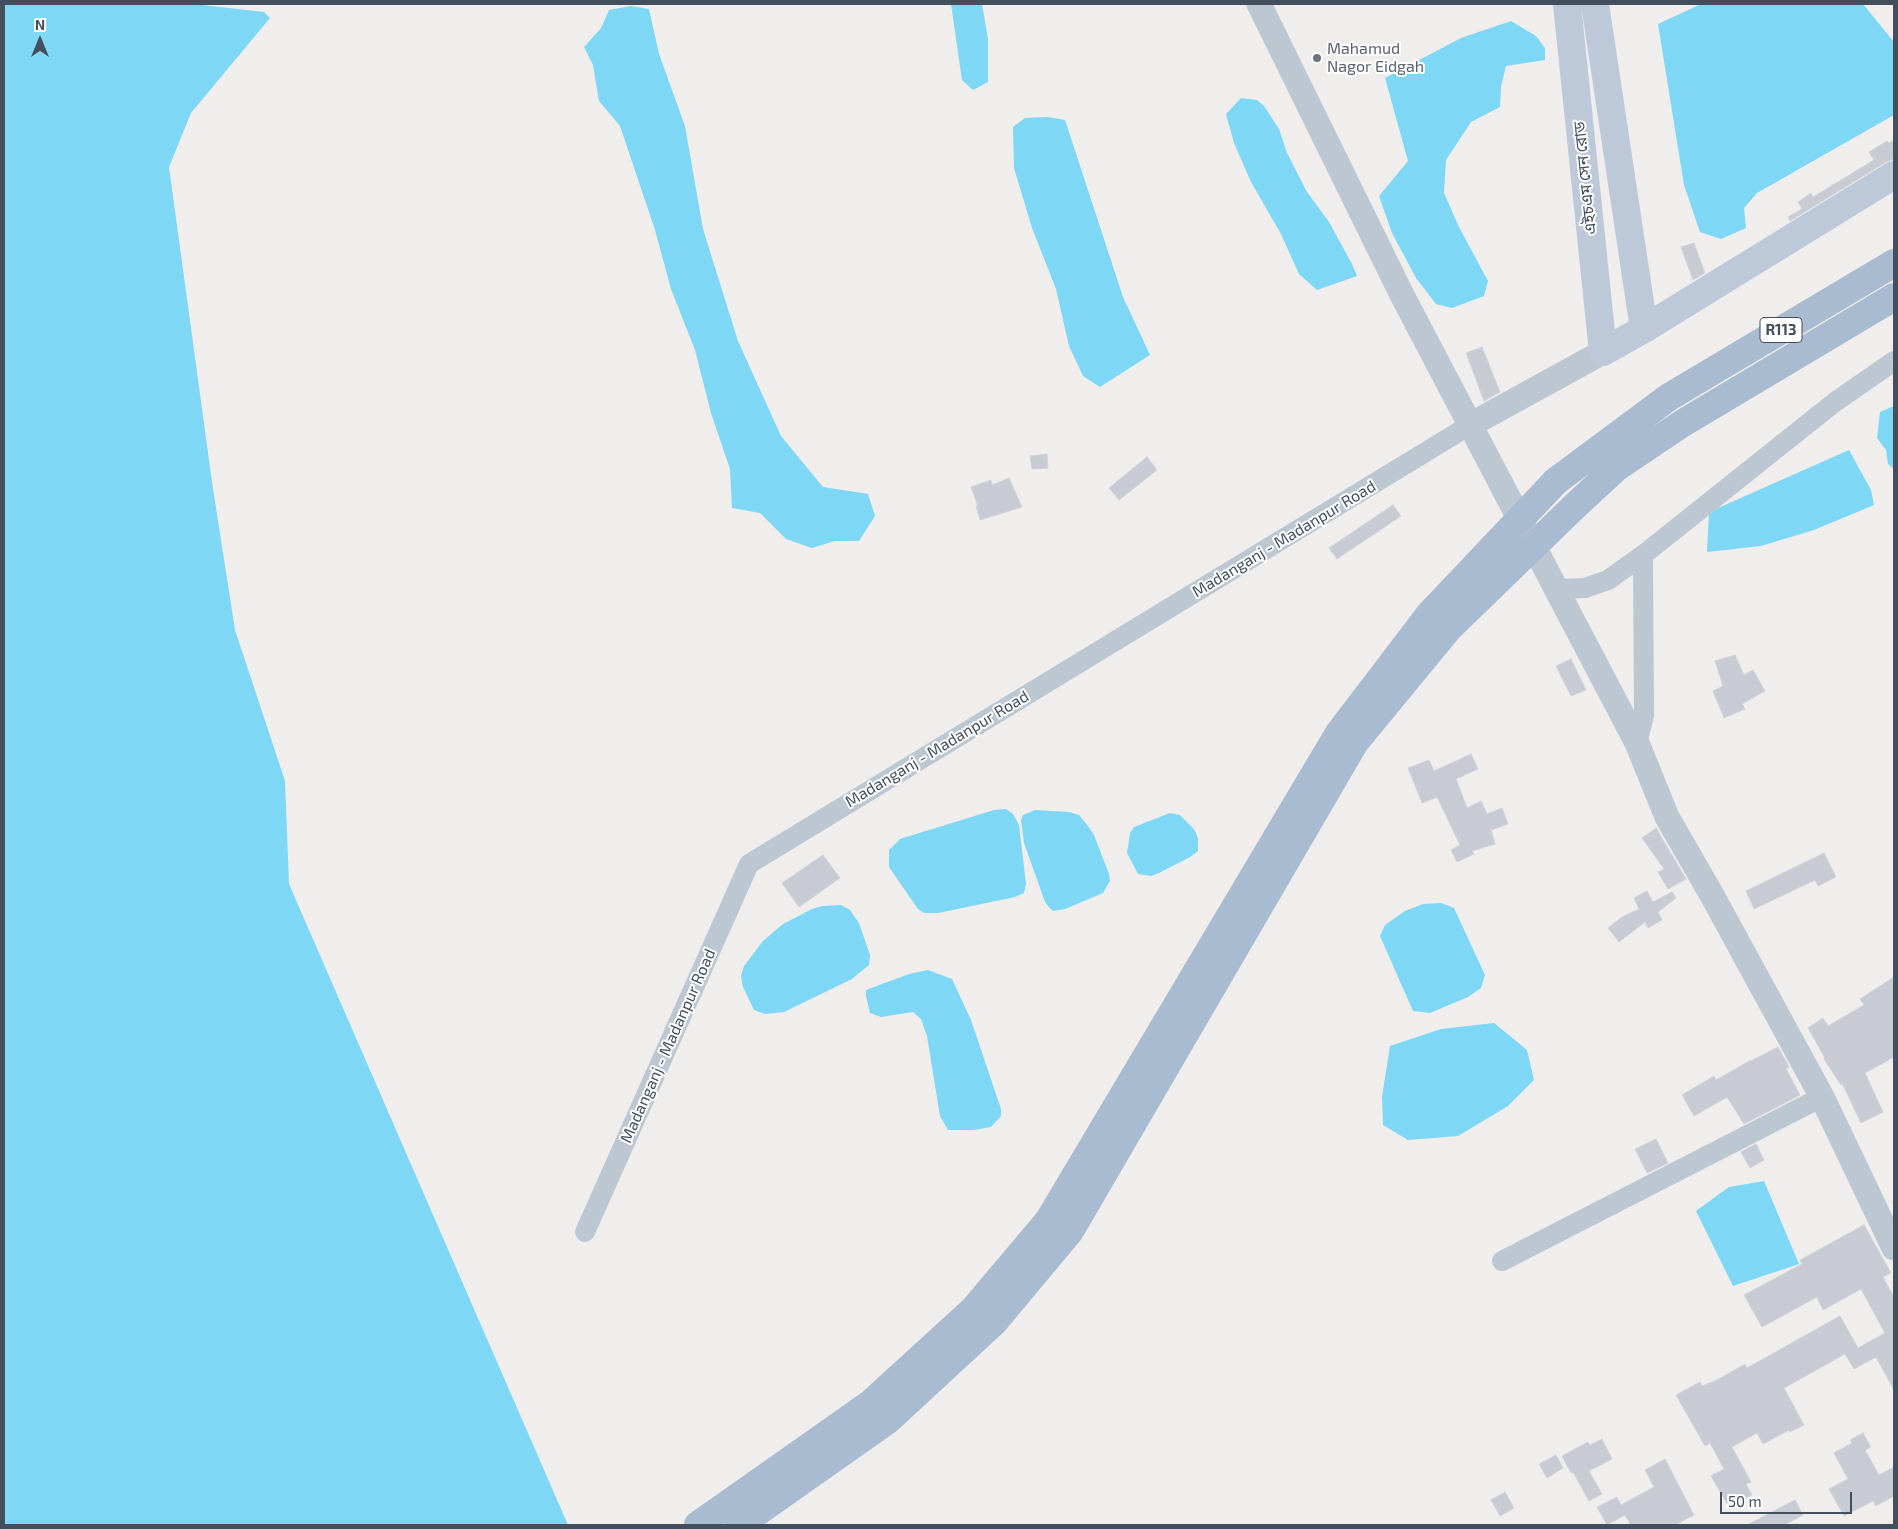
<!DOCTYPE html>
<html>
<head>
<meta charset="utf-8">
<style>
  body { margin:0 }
  #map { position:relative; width:1898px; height:1529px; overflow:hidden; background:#f0eded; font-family:"Exo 2",sans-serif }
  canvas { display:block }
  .frame { position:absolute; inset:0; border:5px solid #434f5c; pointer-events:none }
  .north { position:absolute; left:15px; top:15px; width:50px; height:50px; -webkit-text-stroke:4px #fff; paint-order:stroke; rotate:0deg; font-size:14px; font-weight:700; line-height:20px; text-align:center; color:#434f5c }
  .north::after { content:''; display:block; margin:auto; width:18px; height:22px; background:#434f5c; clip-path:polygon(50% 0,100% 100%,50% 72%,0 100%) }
  .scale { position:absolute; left:1720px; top:1492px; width:132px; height:22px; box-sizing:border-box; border:2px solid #434f5c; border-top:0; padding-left:6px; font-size:15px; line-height:18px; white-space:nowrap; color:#434f5c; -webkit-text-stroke:4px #fff; paint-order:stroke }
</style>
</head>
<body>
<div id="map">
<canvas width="1898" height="1529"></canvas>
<div class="frame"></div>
<div class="north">N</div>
<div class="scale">50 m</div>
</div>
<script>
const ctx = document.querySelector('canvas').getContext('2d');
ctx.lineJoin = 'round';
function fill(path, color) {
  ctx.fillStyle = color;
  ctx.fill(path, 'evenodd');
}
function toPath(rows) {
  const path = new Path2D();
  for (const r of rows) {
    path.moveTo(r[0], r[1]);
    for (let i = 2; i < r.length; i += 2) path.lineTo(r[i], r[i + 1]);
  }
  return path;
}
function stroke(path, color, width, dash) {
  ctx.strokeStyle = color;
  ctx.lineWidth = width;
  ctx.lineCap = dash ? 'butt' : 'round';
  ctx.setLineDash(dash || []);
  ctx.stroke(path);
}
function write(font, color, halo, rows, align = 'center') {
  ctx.font = font + ' "Exo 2","Noto Sans Bengali",sans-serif';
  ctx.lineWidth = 4;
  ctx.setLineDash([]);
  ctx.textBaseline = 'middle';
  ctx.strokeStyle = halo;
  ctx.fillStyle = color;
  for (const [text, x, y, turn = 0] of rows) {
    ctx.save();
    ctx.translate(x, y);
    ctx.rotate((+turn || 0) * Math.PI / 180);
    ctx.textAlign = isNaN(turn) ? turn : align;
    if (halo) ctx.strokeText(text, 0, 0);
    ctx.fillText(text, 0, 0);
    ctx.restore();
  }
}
fill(toPath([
  [4,4,194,4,264,12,270,18,191,113,169,167,212,482,235,630,285,781,289,884,568,1525,4,1525],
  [951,4,982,4,988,39,988,82,973,90,962,80],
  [1701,4,1863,4,1894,42,1894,115,1757,193,1744,208,1746,228,1721,239,1700,232,1684,185,1658,24],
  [631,6,649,9,659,54,685,126,703,229,738,341,781,436,823,487,868,494,875,516,859,541,835,541,812,548,786,539,760,513,732,508,730,469,711,413,695,350,671,289,655,230,620,126,599,101,593,65,584,47,601,28,609,10],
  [1511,21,1536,36,1545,48,1545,60,1506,66,1501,87,1500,107,1471,122,1446,160,1444,193,1459,227,1488,281,1484,296,1452,308,1436,304,1416,278,1392,233,1379,196,1408,161,1385,78,1461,38],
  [1241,98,1257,100,1264,106,1279,129,1287,153,1307,192,1329,222,1352,264,1357,276,1317,290,1299,274,1281,234,1251,182,1234,143,1226,114],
  [1047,117,1065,120,1123,297,1150,355,1100,387,1083,376,1069,346,1056,289,1032,228,1014,168,1013,127,1025,118],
  [1894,406,1894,469,1888,464,1886,450,1877,438,1880,412],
  [1849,450,1871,490,1874,505,1814,530,1761,546,1707,552,1709,512],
  [1006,809,1013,814,1019,825,1026,884,1024,893,1015,897,938,913,924,913,918,909,889,867,889,850,900,839,994,810],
  [1035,810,1069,812,1079,815,1088,826,1094,835,1109,874,1110,881,1103,893,1065,909,1053,911,1048,906,1045,902,1024,843,1021,820,1023,815],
  [1170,813,1180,815,1194,829,1198,838,1198,851,1190,857,1159,873,1151,876,1138,874,1127,853,1130,833,1134,827],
  [1441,903,1454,908,1485,975,1481,988,1468,997,1430,1013,1413,1011,1380,936,1385,925,1405,911,1423,904],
  [841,905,850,910,859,923,870,955,869,965,852,979,784,1012,765,1014,754,1010,743,987,741,976,744,966,763,941,783,924,812,909,822,906],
  [928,970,952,979,971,1020,1001,1109,1001,1116,991,1127,974,1130,948,1130,940,1116,927,1036,921,1019,913,1012,881,1017,870,1013,866,996,866,990,909,974],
  [1494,1023,1527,1050,1534,1080,1508,1106,1458,1136,1408,1140,1383,1125,1382,1097,1390,1046,1441,1029],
  [1764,1181,1799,1264,1733,1286,1696,1211,1729,1187]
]), '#7ed7f5');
const building = toPath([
  [1894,140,1894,159,1886,162,1790,221,1788,217,1802,209,1798,202,1811,193,1813,197,1874,160,1869,152,1887,141,1889,143,1894,140],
  [1694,243,1705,273,1693,280,1681,247,1694,243],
  [1482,347,1500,392,1484,401,1466,353,1482,347],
  [1047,454,1048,468,1032,469,1030,456,1047,454],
  [1147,457,1157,470,1119,500,1109,488,1147,457],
  [1009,478,1022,507,980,520,976,506,978,506,971,487,991,480,992,485,1009,478],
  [1393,505,1401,516,1337,559,1329,548,1393,505],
  [1735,655,1744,675,1753,670,1765,691,1742,704,1745,709,1724,718,1713,691,1723,686,1715,661,1735,655],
  [1571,659,1586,690,1571,696,1556,666,1571,659],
  [1471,754,1478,769,1456,779,1467,808,1481,801,1487,814,1502,808,1508,824,1491,830,1495,844,1472,851,1474,854,1457,862,1451,850,1460,845,1437,797,1422,803,1408,768,1429,760,1434,771,1471,754],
  [1656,828,1686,879,1668,889,1658,872,1664,869,1642,838,1656,828],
  [1824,853,1836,877,1818,886,1815,880,1754,909,1746,891,1824,853],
  [823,855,840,878,799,907,782,883,823,855],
  [1647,891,1653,902,1672,892,1676,898,1658,912,1662,920,1648,928,1645,922,1619,942,1608,928,1622,917,1639,909,1634,898,1647,891],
  [1894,977,1894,1057,1865,1073,1883,1112,1861,1123,1842,1083,1841,1085,1824,1059,1825,1058,1808,1028,1823,1018,1828,1026,1864,1005,1860,999,1894,977],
  [1778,1047,1789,1067,1786,1069,1800,1095,1744,1124,1727,1097,1694,1116,1682,1095,1714,1076,1716,1080,1751,1060,1751,1061,1778,1047],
  [1656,1139,1668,1163,1647,1173,1635,1149,1656,1139],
  [1756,1144,1764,1160,1750,1168,1741,1152,1756,1144],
  [1864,1225,1891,1273,1883,1277,1894,1297,1894,1390,1876,1357,1854,1369,1845,1354,1784,1388,1804,1425,1790,1432,1789,1430,1763,1444,1757,1433,1732,1447,1751,1482,1746,1484,1752,1495,1729,1507,1711,1476,1724,1469,1710,1443,1705,1446,1676,1395,1700,1382,1702,1386,1717,1380,1745,1364,1747,1368,1840,1316,1858,1348,1885,1333,1861,1289,1823,1310,1817,1297,1762,1327,1744,1295,1802,1264,1800,1260,1864,1225],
  [1863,1433,1871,1447,1865,1450,1879,1475,1894,1467,1894,1496,1876,1506,1873,1501,1844,1516,1829,1489,1848,1479,1834,1453,1852,1443,1850,1440,1863,1433],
  [1602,1439,1612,1459,1589,1471,1602,1494,1589,1501,1573,1472,1571,1473,1562,1456,1588,1442,1590,1445,1602,1439],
  [1556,1455,1563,1468,1547,1478,1539,1464,1556,1455],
  [1665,1459,1694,1515,1675,1525,1631,1525,1625,1515,1607,1525,1597,1507,1617,1497,1621,1505,1654,1487,1645,1470,1665,1459],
  [1505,1492,1514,1508,1500,1516,1491,1500,1505,1492],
  [1795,1500,1803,1515,1784,1525,1747,1525,1795,1500]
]);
fill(building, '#c8cbd4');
stroke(building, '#d0d3da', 1);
stroke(toPath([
  [1558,589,1585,588,1608,580,1643,555,1835,402,1894,361],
  [1637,743,1644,716,1643,555],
  [585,1232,749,864,1470,425],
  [1502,1261,1822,1097]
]), '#bcc7d1', 20);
stroke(toPath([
  [1259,4,1402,295,1637,743,1667,817,1713,897,1822,1097,1894,1248],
  [1470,425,1603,352]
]), '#bcc7d1', 25);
stroke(toPath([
  [1567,4,1603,352,1644,329,1894,175],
  [1595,4,1644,329]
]), '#bdc9d9', 28);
stroke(toPath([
  [1556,481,1669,397,1894,263],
  [1576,505,1616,468,1683,423,1894,297]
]), '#a9bbd0', 28);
stroke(toPath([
  [698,1525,870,1404,974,1309,1049,1220,1339,733,1429,615,1556,481],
  [739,1525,888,1420,994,1322,1070,1231,1355,742,1448,629,1576,505]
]), '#a9bbd0', 28);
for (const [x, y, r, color] of [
  [1317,58,5,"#6b7280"]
]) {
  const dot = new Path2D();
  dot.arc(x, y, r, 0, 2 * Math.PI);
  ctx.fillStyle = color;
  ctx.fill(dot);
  stroke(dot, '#fff', 2);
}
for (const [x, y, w] of [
  [1781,330,42]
]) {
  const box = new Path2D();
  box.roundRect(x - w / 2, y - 12.5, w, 25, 4);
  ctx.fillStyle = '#fff';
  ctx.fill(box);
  stroke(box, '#434f5c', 1);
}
write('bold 15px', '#434f5c', null, [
  ["R113",1781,330]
]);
write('16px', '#5b616d', '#fff', [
  ["Mahamud",1327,49],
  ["Nagor Eidgah",1327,67]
], 'left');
write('16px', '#434f5c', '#fff', [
  ["এইচএম সেন রোড",1585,178,-96],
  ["Madanganj - Madanpur Road",1284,539,-31],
  ["Madanganj - Madanpur Road",937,749,-31],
  ["Madanganj - Madanpur Road",668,1046,-66]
]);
</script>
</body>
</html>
